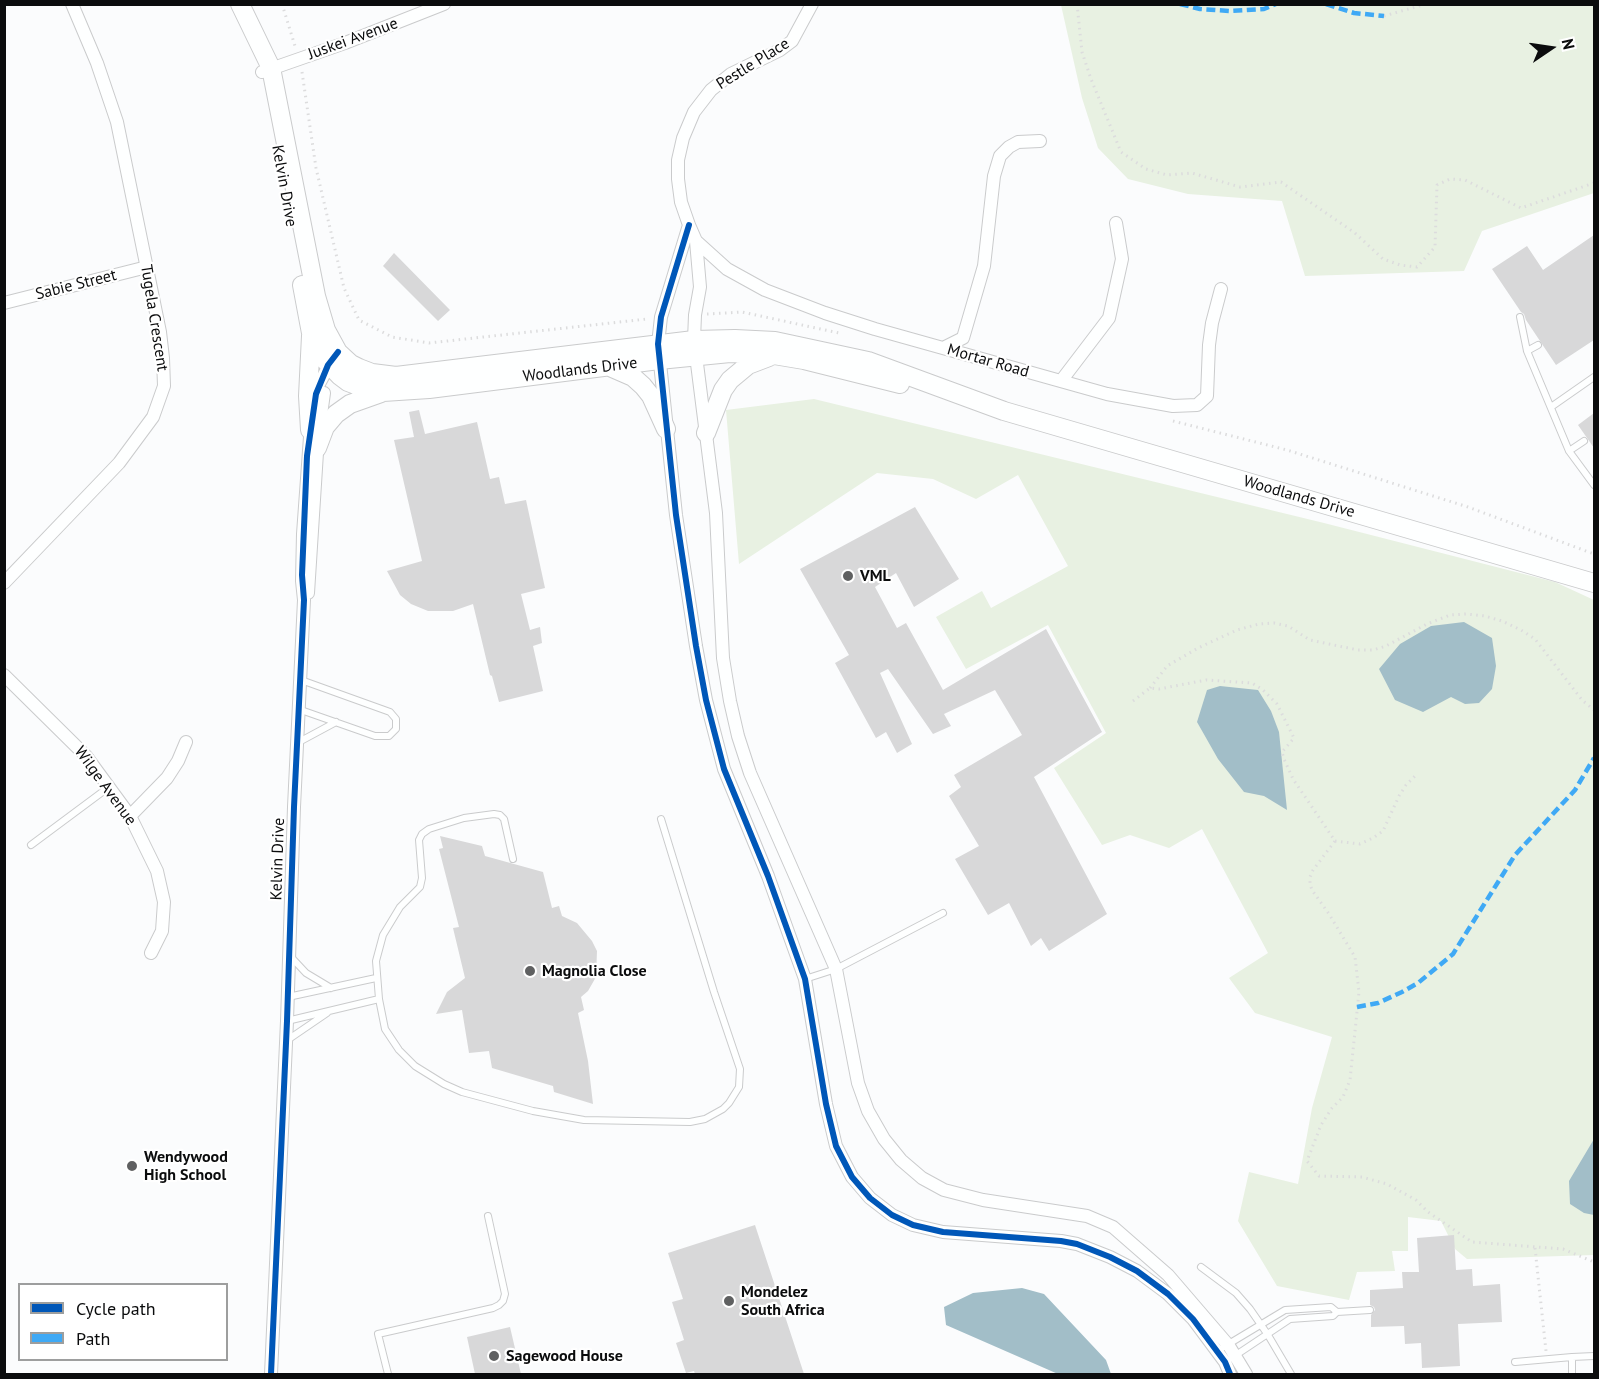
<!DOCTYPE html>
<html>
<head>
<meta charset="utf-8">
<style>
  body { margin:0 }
  #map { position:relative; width:1599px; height:1379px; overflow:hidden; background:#fbfcfd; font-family:"PT Sans",sans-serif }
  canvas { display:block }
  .frame { position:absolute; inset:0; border:6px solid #0b0c0d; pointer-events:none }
  .legend { position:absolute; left:18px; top:1283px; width:210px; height:78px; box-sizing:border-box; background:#fff; border:2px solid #9d9e9e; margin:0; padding:8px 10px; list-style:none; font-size:18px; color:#0b0c0d }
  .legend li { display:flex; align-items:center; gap:12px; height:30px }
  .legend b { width:30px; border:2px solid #9d9e9e }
  .north { position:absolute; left:1521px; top:18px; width:60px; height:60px; -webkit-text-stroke:4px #fff; paint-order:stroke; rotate:77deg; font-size:16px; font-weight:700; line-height:24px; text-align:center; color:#0b0c0d }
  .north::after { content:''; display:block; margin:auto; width:21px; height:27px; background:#0b0c0d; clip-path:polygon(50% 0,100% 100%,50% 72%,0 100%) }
</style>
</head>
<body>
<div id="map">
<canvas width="1599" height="1379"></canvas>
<div class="frame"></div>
<ul class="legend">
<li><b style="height:8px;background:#0057b8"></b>Cycle path</li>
<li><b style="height:8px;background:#3fa9f5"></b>Path</li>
</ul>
<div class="north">N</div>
</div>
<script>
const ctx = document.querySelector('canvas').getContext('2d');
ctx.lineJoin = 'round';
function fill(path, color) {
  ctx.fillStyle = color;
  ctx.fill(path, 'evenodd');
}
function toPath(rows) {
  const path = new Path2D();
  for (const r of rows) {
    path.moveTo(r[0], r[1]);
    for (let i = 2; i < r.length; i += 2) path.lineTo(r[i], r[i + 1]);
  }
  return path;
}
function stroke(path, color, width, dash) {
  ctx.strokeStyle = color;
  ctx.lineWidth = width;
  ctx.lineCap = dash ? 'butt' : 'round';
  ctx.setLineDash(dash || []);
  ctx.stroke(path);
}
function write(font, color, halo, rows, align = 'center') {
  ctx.font = font + ' "PT Sans",sans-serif';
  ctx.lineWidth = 4.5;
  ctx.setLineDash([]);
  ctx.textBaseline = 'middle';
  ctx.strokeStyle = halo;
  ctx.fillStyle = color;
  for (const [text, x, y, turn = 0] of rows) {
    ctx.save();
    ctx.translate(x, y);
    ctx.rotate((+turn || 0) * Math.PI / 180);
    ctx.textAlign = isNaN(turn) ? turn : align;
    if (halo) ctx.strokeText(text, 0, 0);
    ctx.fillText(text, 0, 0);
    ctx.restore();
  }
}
fill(toPath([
  [1061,5,1594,5,1594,193,1482,231,1464,271,1305,276,1282,201,1188,194,1128,179,1098,148,1082,98],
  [814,399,1324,523,1555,582,1594,600,1594,1255,1467,1259,1455,1249,1441,1221,1408,1217,1408,1251,1392,1251,1395,1271,1357,1272,1349,1300,1277,1286,1238,1221,1249,1172,1298,1184,1312,1108,1332,1037,1255,1013,1229,978,1268,953,1202,829,1169,848,1130,835,1102,845,1054,768,1106,733,1048,625,966,669,936,617,982,591,991,608,1068,566,1018,475,976,499,933,479,877,473,739,564,726,410]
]), '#e8f1e2');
fill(toPath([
  [1464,622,1492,638,1496,666,1492,689,1479,703,1465,704,1451,697,1423,712,1395,700,1379,669,1400,644,1431,626],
  [1220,686,1258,690,1271,711,1279,732,1287,810,1264,796,1244,792,1218,759,1197,722,1207,690],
  [1594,1139,1594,1215,1584,1213,1570,1204,1569,1181],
  [1022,1288,1044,1294,1106,1360,1111,1374,1058,1374,946,1325,944,1307,973,1293]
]), '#a2bec8');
fill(toPath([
  [1594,235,1594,340,1556,365,1526,320,1524,314,1521,312,1492,269,1527,246,1543,270],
  [394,253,450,310,438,321,383,266],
  [419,410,425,434,477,422,490,479,499,477,505,504,526,500,545,588,521,594,530,630,540,627,542,643,533,646,543,691,499,702,492,676,490,675,473,604,453,611,428,611,411,604,400,595,387,571,422,561,394,440,414,437,409,412],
  [1594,413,1594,448,1578,425],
  [915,507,959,579,914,607,896,573,875,587,897,628,906,623,943,690,1046,629,1102,732,1034,777,1107,914,1049,951,1041,938,1031,946,1009,903,988,915,955,859,979,846,949,796,961,787,954,775,1022,735,995,690,944,714,951,726,933,734,888,669,880,673,912,744,897,753,886,732,876,738,835,663,849,655,800,569],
  [440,836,482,846,485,856,543,872,552,908,559,906,562,916,577,923,592,941,597,951,596,977,588,991,581,997,584,1010,578,1013,588,1061,593,1104,554,1092,553,1086,492,1068,489,1051,469,1053,462,1010,436,1014,447,992,465,978,453,928,459,927,439,849,443,848],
  [755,1225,804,1374,695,1374,694,1371,686,1373,676,1343,684,1340,672,1302,683,1299,668,1253],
  [1454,1235,1456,1270,1472,1269,1473,1286,1500,1284,1502,1322,1458,1324,1460,1366,1422,1368,1421,1343,1405,1344,1404,1326,1371,1327,1371,1315,1375,1310,1374,1307,1370,1305,1370,1290,1403,1288,1402,1272,1419,1272,1417,1238],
  [510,1327,521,1374,475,1374,467,1337]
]), '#d8d8d9');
const lane = toPath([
  [1520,317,1527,351,1569,451,1594,485],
  [1527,351,1538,345],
  [1551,407,1594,377],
  [1569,451,1584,441],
  [298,709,375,736,389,736,396,729,396,719,390,712,301,680],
  [297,743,336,722],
  [31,845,109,787],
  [513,859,504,819,500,815,494,814,464,818,429,829,422,834,419,840,422,878,420,887,400,907,383,935,376,961,379,999,385,1029,399,1050,415,1066,444,1084,462,1092,533,1111,584,1120,690,1122,705,1119,723,1109,729,1103,739,1087,740,1069,714,992,661,819],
  [291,957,306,973,331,988],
  [805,979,836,969,943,913],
  [288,997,376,978],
  [287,1021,379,999],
  [286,1041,327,1013],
  [1201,1267,1236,1293,1250,1309,1268,1335,1291,1374],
  [1337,1312,1370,1310],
  [1217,1351,1285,1310,1331,1307,1337,1312,1333,1316,1290,1319,1233,1357],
  [1515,1362,1572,1357],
  [388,1374,378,1334,493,1308,499,1305,503,1301,505,1294,488,1216],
  [1572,1374,1572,1357,1594,1356]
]);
const street = toPath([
  [812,4,792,41,780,50,731,74,711,90,694,112,683,138,678,160,678,179,681,202,689,225,696,241,727,269,765,290,825,313,875,329,1107,394,1173,406,1197,405,1207,396,1209,345,1212,323,1221,289],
  [262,72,345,43,444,4],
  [689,225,661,317,658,344,676,515,696,646,706,700,724,769,768,876,805,979,826,1104,836,1146,852,1177,870,1198,892,1215,913,1225,943,1232,1061,1241,1077,1244,1110,1257,1137,1271,1168,1294,1193,1319,1225,1362,1230,1374],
  [696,241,700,287,695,315,694,340,716,513,723,658,730,701,738,736,750,773,836,969,858,1083,868,1111,884,1139,901,1160,922,1178,944,1190,983,1200,1087,1216,1113,1227,1168,1275,1229,1346,1246,1374],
  [4,303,147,267],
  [943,348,963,338,984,266,994,176,1000,156,1009,147,1018,142,1040,141],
  [1061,381,1109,318,1122,259,1116,223],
  [314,403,319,384,333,358],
  [4,583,119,463,153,417,164,386,163,358,160,332,117,122,97,63,72,4],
  [308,593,318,437,324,393],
  [4,675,86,756,130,816,157,871,164,902,162,931,151,953],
  [130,816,167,778,178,761,186,742],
  [271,1374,287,1021,294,807,304,600,302,581,303,534,311,423]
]);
const secondary = toPath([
  [240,4,271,68,316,296,326,330,338,352,351,364,359,368,372,373,396,376,694,340,735,339,775,341,868,361,1004,411,1594,583],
  [302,285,311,333,322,357,340,376,348,382,369,390,383,392,429,389,659,360,730,353,774,355,804,360,900,384],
  [610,367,633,377,643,386,651,396,666,429],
  [310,430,308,396,311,336],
  [706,433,723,390,730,380,748,365,769,357],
  [317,448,325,427,336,414,350,404,381,393]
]);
stroke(lane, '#cacbcc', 8);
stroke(street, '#cacbcc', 14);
stroke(secondary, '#cacbcc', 20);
stroke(toPath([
  [282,4,295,46],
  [1077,4,1082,52,1091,79,1121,152,1146,169,1167,175,1192,173,1240,187,1281,182,1355,233,1383,259,1400,265,1417,267,1435,247,1437,185,1450,179,1465,180,1521,208,1594,183],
  [1384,16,1426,4],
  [302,72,316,168,344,288,359,320,392,337,429,343,647,319],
  [707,314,742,312,839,333],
  [1173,421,1287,450,1468,507,1594,554],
  [1150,688,1167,666,1198,648,1237,630,1259,624,1274,623,1288,626,1310,640,1358,650,1373,650,1386,646,1427,624,1450,615,1466,614,1485,616,1502,621,1521,630,1535,639,1582,700,1594,710],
  [1133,701,1150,688,1159,689,1206,680,1252,683,1263,690,1277,704,1294,738,1282,752,1284,759,1293,779,1335,841,1313,870,1310,877,1310,884,1312,890,1329,914,1355,957,1359,992,1350,1080,1343,1097,1332,1108,1321,1125,1307,1161,1319,1176,1362,1177,1387,1184,1416,1200,1428,1212,1472,1242,1563,1249,1594,1262],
  [1335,841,1360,844,1373,838,1383,831,1399,796,1406,785,1415,776],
  [1535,1248,1546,1351]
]), '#dcdcdd', 3, [1.5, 4.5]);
stroke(lane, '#feffff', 6);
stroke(street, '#feffff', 12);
stroke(secondary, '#feffff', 18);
stroke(toPath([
  [1180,4,1200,9,1229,11,1264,9,1276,4],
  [1326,4,1354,13,1384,16],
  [1357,1007,1378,1003,1402,992,1418,983,1453,954,1515,855,1575,790,1594,758]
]), '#3fa9f5', 4.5, [9, 4.5]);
stroke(toPath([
  [689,225,661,317,658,344,676,515,696,646,706,700,724,769,768,876,805,979,826,1104,836,1146,852,1177,870,1198,892,1215,913,1225,943,1232,1061,1241,1077,1244,1110,1257,1137,1271,1168,1294,1193,1319,1225,1362,1230,1374],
  [271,1374,287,1021,294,807,304,600,302,575,307,456,316,394,328,365,338,352]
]), '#0057b8', 6);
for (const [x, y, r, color] of [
  [848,576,6,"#5f6061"],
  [530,971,6,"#5f6061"],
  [132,1166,6,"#5f6061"],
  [729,1301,6,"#5f6061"],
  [494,1356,6,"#5f6061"]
]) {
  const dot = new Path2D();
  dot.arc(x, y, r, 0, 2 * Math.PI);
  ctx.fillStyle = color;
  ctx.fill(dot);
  stroke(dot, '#fff', 2);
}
write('16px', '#0b0c0d', '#fff', [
  ["Juskei Avenue",353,39,-20],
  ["Pestle Place",753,64,-32],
  ["Kelvin Drive",284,186,80],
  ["Sabie Street",76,285,-14],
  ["Tugela Crescent",154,318,81],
  ["Mortar Road",988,361,16],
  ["Woodlands Drive",580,370,-7],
  ["Woodlands Drive",1299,497,16],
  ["Wilge Avenue",105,786,54],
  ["Kelvin Drive",278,859,-88]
]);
write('bold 16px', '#0b0c0d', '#fff', [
  ["VML",860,576],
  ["Magnolia Close",542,971],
  ["Wendywood",144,1157],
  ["High School",144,1175],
  ["Mondelez",741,1292],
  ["South Africa",741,1310],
  ["Sagewood House",506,1356]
], 'left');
</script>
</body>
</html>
